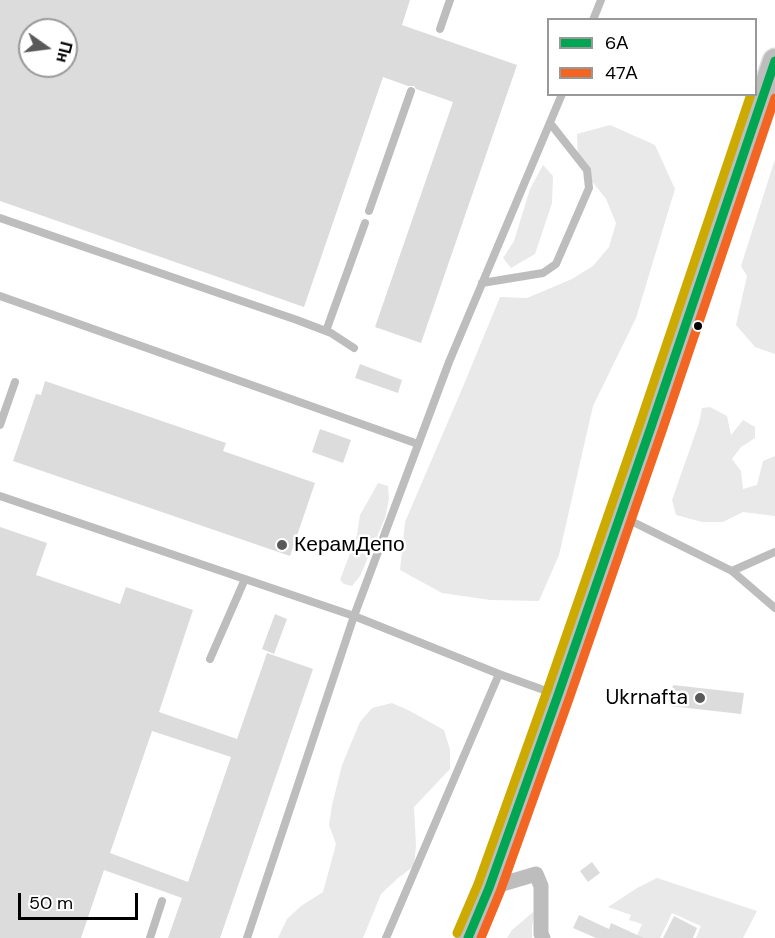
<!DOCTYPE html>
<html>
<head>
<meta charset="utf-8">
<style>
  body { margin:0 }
  #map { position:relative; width:775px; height:938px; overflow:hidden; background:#fff; font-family:"DM Sans",sans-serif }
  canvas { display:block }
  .legend { position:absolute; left:547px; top:18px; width:210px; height:78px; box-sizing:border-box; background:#fff; border:2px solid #999; margin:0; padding:8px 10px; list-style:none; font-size:18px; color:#000 }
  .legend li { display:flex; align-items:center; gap:12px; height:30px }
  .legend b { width:30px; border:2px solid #999 }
  .north { position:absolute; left:18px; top:18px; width:60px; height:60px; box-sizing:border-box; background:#fff; border:2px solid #999; border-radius:50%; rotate:104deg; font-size:16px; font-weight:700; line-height:24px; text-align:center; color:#000 }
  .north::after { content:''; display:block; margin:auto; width:21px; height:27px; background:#595959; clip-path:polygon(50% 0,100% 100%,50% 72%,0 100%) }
  .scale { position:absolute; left:18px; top:893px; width:120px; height:27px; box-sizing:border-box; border:3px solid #000; border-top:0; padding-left:8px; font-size:18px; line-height:21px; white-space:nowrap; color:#000; -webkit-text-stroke:4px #fff; paint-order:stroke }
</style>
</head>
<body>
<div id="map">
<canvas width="775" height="938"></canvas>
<ul class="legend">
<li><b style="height:8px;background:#00a651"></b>6А</li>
<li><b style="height:8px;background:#f26522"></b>47А</li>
</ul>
<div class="north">Пн</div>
<div class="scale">50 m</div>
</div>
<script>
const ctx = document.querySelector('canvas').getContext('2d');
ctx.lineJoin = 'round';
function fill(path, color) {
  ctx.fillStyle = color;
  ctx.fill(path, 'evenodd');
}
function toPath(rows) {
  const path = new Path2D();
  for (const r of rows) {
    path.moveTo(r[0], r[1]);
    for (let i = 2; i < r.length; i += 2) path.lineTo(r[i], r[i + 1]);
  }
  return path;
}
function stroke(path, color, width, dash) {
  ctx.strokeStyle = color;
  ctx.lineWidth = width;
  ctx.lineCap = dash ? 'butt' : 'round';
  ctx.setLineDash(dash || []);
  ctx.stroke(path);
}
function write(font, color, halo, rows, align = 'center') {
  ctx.font = font + ' "DM Sans",sans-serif';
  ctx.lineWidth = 5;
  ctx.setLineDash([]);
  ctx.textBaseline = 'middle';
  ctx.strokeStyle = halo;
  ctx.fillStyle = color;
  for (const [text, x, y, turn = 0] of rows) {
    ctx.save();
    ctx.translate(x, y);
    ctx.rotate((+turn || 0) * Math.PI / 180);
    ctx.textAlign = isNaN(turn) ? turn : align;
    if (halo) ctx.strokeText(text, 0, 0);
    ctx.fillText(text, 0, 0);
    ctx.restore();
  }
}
fill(toPath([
  [610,125,655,145,675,189,636,318,593,406,559,555,539,601,490,600,442,593,400,570,405,522,462,389,500,297,527,298,572,279,593,266,609,247,616,223,606,199,591,180,578,158,577,134],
  [775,159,775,354,755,347,736,325,747,276,741,266],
  [543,165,553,176,552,203,535,254,511,268,503,258,514,241,530,189],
  [710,407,727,416,731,435,743,420,755,427,755,438,741,447,732,459,741,471,743,489,757,485,763,461,775,456,775,516,743,512,723,522,702,522,676,515,672,500,699,423,702,408],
  [378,483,388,486,389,499,385,518,360,576,352,586,344,584,340,580,357,535,360,515],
  [392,703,410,711,444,730,450,750,450,769,414,807,416,846,414,866,398,878,381,894,363,938,278,938,287,919,301,906,323,892,336,844,329,825,332,805,342,765,360,722,372,708],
  [657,878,757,911,743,938,696,938,701,926,672,913,660,938,636,938,642,924,629,920,631,915,608,907,637,888],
  [533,912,534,916,532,926,532,938,507,938,512,930]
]), '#e9e9e9');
fill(toPath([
  [0,0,410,0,402,25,517,65,421,343,375,327,453,102,416,89,414,86,408,86,383,77,304,307,0,201],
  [30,30,66,30,66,66,30,66],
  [360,364,402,380,398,393,355,378],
  [45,381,226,443,223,451,315,483,290,556,13,461,36,394,41,395],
  [320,429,351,440,343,463,312,452],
  [0,527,47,543,36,575,120,604,126,587,193,610,159,712,237,739,267,653,313,669,220,938,168,938,182,898,104,870,81,938,0,938],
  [152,731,231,757,188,882,110,853],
  [275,614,287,619,274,654,262,649],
  [673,685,744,693,741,714,670,706],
  [592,862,600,873,588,882,580,871],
  [579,915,609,929,611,923,644,938,596,938,573,928],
  [674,916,697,928,693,938,663,938]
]), '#dcdcdc');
const primary = toPath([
  [468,938,489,888,558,695,651,427,775,61]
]);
stroke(primary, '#dbdbdb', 27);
stroke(toPath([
  [593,20,601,0],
  [440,29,450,0],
  [369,211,411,91],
  [0,218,297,320,331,333,354,348],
  [482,283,543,273,556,264,589,188,587,170,550,123],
  [0,296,418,444],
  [326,331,365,223],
  [0,425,15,382],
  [0,496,354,616,499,674,555,694],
  [623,517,732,571,775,608],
  [732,571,775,552],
  [210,659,245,579],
  [150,938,162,901],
  [247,938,354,616,449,362,562,94],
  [386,938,499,674]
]), '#bdbdbd', 8);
stroke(toPath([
  [489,888,536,874,541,886,541,934,543,938]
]), '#bdbdbd', 15);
stroke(primary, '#bdbdbd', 24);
stroke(toPath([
  [468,938,489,888,558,695,651,427,775,61]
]), '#00a651', 9);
stroke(toPath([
  [481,938,500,892,569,699,662,431,775,98]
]), '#f26522', 9);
stroke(toPath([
  [457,933,478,884,547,691,640,423,751,94]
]), '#ca0', 9);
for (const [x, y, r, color] of [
  [698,326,5,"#000"],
  [282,545,6,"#595959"],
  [700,698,6,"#595959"]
]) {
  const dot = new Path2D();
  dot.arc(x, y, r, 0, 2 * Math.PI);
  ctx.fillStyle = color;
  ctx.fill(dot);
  stroke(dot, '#fff', 2);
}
write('21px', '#000', '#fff', [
  ["КерамДепо",294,545],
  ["Ukrnafta",688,698,"right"]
], 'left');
</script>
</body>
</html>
